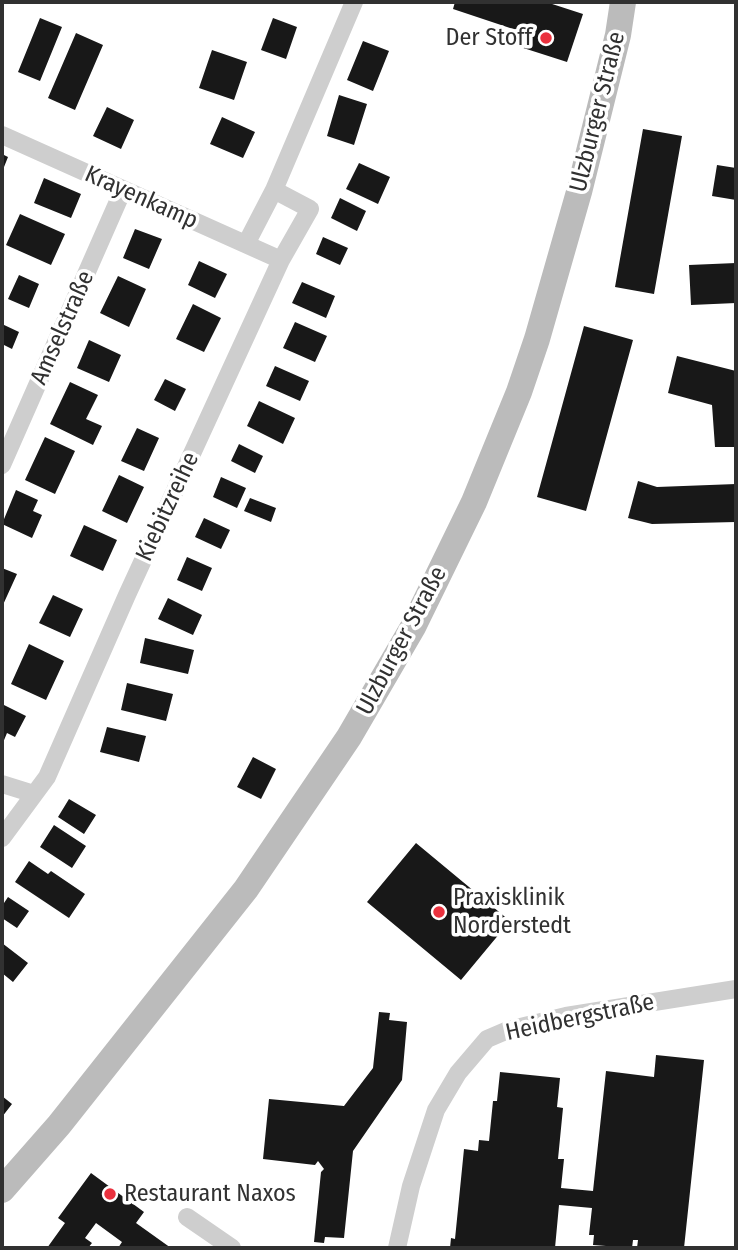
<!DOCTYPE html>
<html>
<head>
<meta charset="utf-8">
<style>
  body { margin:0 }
  #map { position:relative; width:738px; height:1250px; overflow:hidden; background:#fff; font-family:"Fira Sans Condensed",sans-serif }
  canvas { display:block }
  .frame { position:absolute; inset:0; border:4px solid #313131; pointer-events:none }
</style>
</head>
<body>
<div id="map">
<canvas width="738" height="1250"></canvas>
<div class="frame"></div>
</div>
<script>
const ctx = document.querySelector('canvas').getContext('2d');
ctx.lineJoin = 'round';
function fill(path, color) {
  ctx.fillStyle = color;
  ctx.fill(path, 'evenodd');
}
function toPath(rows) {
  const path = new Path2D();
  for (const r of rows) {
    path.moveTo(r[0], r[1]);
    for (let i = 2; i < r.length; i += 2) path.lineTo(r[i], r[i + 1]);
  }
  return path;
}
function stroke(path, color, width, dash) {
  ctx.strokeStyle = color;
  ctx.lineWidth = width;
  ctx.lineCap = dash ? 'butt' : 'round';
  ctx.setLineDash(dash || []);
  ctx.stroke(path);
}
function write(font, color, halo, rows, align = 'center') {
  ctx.font = font + ' "Fira Sans Condensed",sans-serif';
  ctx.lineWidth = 7;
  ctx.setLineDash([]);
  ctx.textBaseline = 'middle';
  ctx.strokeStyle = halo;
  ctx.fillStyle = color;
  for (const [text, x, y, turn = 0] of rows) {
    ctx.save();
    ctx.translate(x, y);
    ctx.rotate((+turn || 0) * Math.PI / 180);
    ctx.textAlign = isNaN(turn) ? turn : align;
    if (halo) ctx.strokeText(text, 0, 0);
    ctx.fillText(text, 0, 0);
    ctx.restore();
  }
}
fill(toPath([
  [455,2,546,2,583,14,567,62,514,45,519,31,453,9],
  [40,18,62,27,40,81,18,72],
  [273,18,297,27,286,59,261,50],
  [76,33,103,45,75,110,48,98],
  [363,41,389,51,373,91,347,80],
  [212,50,247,62,234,100,199,88],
  [339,95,367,104,354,145,327,136],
  [107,107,134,120,121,149,93,136],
  [222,117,255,132,243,158,210,144],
  [643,129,682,136,654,294,615,287],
  [2,154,8,157,2,172],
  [359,163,390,177,378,204,346,189],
  [717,165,736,168,736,200,712,196],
  [44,178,81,194,71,218,34,203],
  [340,198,366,211,357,231,331,218],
  [20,214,65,234,51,265,6,245],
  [135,229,162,239,149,269,123,258],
  [323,237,348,248,340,265,316,254],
  [199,261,227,274,215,298,188,285],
  [736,263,736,303,691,305,689,265],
  [19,275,39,284,29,308,8,299],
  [118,276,146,289,129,327,100,313],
  [302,282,335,296,326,318,292,303],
  [193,304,221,318,204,352,176,339],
  [295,322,327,336,315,362,283,348],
  [2,324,19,332,12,349,2,344],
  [584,326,633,340,586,511,537,497],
  [89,340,121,355,109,382,77,368],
  [677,356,736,371,736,447,715,447,712,405,668,393],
  [275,366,309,381,300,401,266,386],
  [165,379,186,389,175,411,154,400],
  [70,382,98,395,86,419,102,426,93,445,50,424],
  [259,401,295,418,283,444,247,426],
  [137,428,159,438,144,471,121,461],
  [45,437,75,451,55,494,25,480],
  [239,444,263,456,255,473,231,461],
  [119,475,144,487,127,523,102,511],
  [221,477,246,488,237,508,213,497],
  [638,481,657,487,736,484,736,522,652,524,628,518],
  [16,490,38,500,33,511,42,515,32,538,2,524],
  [250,498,276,508,271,522,244,511],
  [204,518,230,530,221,549,195,537],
  [84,525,117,540,103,571,70,556],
  [187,557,212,568,202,591,177,580],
  [2,568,17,574,2,607],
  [53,595,83,609,70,637,39,623],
  [168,598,202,615,193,635,158,619],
  [145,638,194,650,188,674,140,663],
  [29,644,64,661,46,700,11,684],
  [127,683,173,694,166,721,121,710],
  [2,704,26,716,15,737,7,733,2,745],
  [107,727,146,736,139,762,100,752],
  [253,757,276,769,261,799,237,787],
  [69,799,96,815,84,834,58,817],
  [54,825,86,846,72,868,40,847],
  [416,843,510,921,461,980,367,902],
  [29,861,48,874,51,871,85,894,69,918,15,882],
  [8,897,29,911,17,928,2,918,2,906],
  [2,943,28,963,13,982,2,973],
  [379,1012,390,1013,389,1020,407,1022,402,1080,353,1151,344,1238,325,1237,324,1243,314,1242,321,1172,324,1169,318,1161,315,1165,263,1159,269,1099,344,1106,373,1068],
  [656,1055,704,1060,684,1248,637,1248,638,1240,633,1240,632,1248,593,1245,594,1235,589,1235,592,1208,559,1205,555,1248,450,1248,451,1238,455,1239,464,1149,478,1151,479,1140,489,1141,493,1101,497,1101,500,1072,560,1078,557,1107,563,1108,558,1159,564,1159,561,1188,593,1191,606,1071,654,1077],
  [2,1096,12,1104,2,1117],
  [91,1173,144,1212,136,1223,171,1248,118,1248,122,1242,96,1223,85,1238,92,1243,88,1248,47,1248,65,1223,58,1218]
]), '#181818');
stroke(toPath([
  [2,135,281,260],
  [274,190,354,2],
  [2,465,123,190],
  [2,784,34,794],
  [2,838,47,777,127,595,281,260,310,209,274,190,246,244],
  [187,1217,232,1248],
  [397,1248,411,1186,436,1110,458,1073,487,1039,508,1030,566,1016,736,989]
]), '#cecece', 18);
stroke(toPath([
  [2,1190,59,1125,246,889,349,737,413,627,474,502,519,392,537,339,579,192,618,35,623,2]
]), '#bbb', 26);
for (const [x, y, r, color] of [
  [546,38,7,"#ea313e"],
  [439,912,7,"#ea313e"],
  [110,1194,7,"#ea313e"]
]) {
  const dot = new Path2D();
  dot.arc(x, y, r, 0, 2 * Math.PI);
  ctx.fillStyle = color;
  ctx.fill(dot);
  stroke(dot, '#fff', 2.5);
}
write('24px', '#313131', '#fff', [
  ["Der Stoff",532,38,"right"],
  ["Praxisklinik",453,898],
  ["Norderstedt",453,926],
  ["Restaurant Naxos",124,1194]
], 'left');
write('24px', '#313131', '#fff', [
  ["Ulzburger Straße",598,112,-76],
  ["Krayenkamp",141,198,24],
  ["Amselstraße",63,328,-66],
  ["Kiebitzreihe",168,507,-65],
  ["Ulzburger Straße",402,641,-62],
  ["Heidbergstraße",580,1018,-12]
]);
</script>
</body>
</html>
